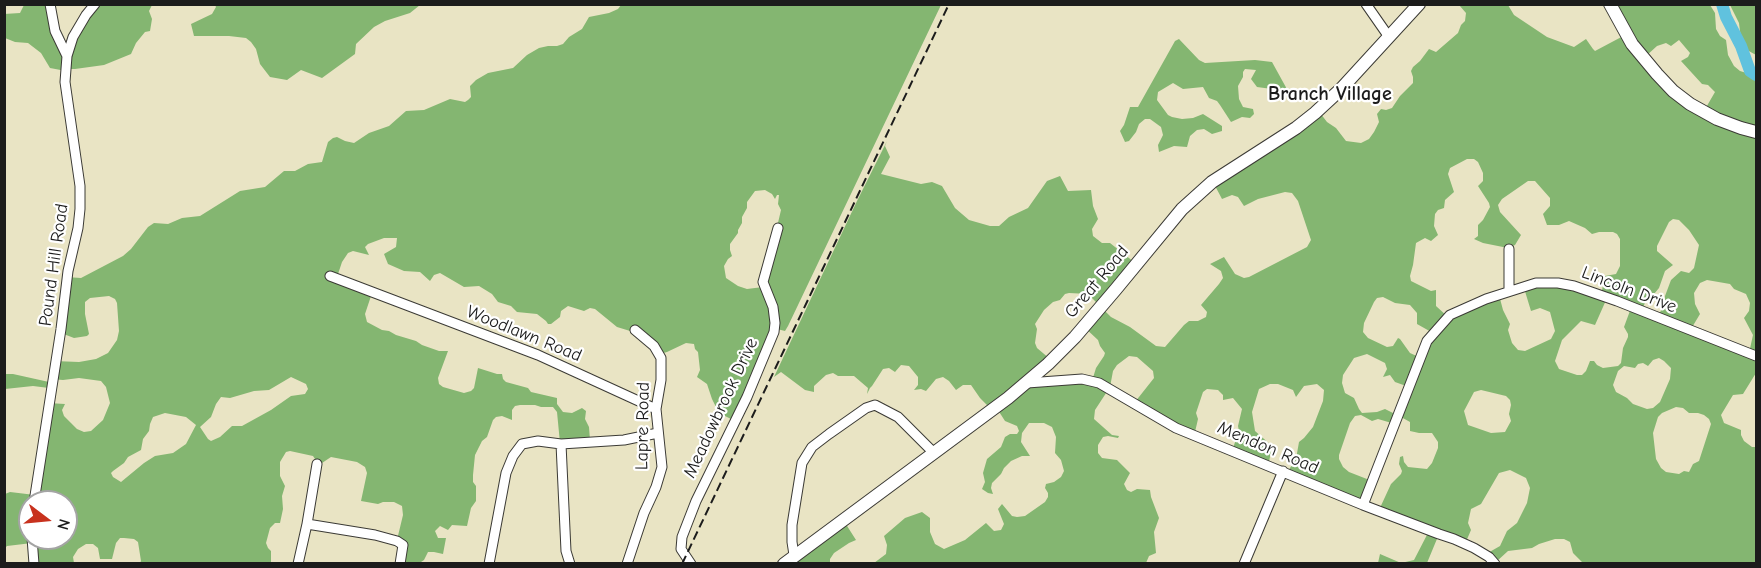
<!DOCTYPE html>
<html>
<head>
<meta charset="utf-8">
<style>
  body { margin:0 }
  #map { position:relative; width:1761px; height:568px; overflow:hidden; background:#e9e4c4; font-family:"Comic Neue",sans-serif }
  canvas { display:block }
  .frame { position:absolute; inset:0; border:6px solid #1c1c1c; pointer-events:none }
  .north { position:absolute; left:18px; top:490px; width:60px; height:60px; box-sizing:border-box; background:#fff; border:2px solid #a4a4a4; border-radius:50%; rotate:106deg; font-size:16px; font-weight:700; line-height:24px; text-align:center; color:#1c1c1c }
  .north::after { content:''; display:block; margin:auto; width:21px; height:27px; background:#c8321e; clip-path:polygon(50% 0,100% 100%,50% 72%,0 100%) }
</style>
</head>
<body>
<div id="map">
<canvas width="1761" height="568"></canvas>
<div class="frame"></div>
<div class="north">N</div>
</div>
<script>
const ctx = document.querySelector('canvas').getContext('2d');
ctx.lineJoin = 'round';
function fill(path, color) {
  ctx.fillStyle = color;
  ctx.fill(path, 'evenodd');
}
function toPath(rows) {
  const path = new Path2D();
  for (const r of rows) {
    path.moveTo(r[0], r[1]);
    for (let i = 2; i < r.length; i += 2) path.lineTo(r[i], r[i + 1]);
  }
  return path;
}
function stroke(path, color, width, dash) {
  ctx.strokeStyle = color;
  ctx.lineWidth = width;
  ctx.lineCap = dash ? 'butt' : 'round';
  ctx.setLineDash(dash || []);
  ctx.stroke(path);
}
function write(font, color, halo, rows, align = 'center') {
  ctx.font = font + ' "Comic Neue",sans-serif';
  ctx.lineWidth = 4.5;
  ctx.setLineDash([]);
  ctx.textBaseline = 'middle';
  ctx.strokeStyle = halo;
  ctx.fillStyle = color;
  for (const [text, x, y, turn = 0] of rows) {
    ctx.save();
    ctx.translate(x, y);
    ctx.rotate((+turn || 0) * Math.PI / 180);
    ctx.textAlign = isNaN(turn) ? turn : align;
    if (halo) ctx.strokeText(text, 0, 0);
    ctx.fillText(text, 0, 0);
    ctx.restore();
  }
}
fill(toPath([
  [24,5,51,5,66,52,96,5,152,5,149,11,152,19,150,31,145,32,136,43,131,54,104,65,75,69,67,69,66,71,50,68,41,53,28,43,15,42,5,38,4,14,20,13],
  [215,5,215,4,420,5,410,13,385,21,374,27,356,44,355,54,322,78,301,70,287,80,270,77,260,64,256,49,251,42,246,38,229,36,194,36,191,24,212,14,216,7],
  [621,5,941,5,788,326,785,331,773,328,733,420,719,413,712,399,707,384,697,377,700,370,698,352,695,349,694,344,686,343,667,352,660,354,640,334,617,327,595,309,590,308,584,311,568,306,561,311,560,317,551,324,548,324,546,321,537,314,517,312,511,306,498,302,492,294,479,286,464,287,440,273,434,275,430,281,420,272,404,271,388,264,384,254,396,247,397,238,384,238,368,244,365,247,369,255,353,251,348,253,342,262,337,277,372,293,365,314,367,322,382,330,389,331,396,335,416,341,422,345,439,351,448,351,438,378,439,384,443,387,464,393,471,391,474,388,478,368,497,374,502,374,503,379,506,382,528,388,531,392,557,398,557,404,563,412,572,413,582,408,586,411,585,419,589,427,590,440,560,443,557,412,553,407,541,407,535,405,520,405,515,406,512,410,512,420,502,416,496,417,493,420,487,437,482,441,475,455,473,475,473,482,476,486,476,501,471,508,467,526,452,525,448,530,440,526,435,531,438,538,446,538,443,554,434,552,428,552,424,560,421,562,403,562,397,540,403,515,402,506,394,502,383,502,378,504,361,501,367,473,365,467,357,462,331,457,319,465,313,456,290,451,286,452,280,462,280,476,285,486,282,496,283,509,280,523,275,523,270,528,266,543,268,548,271,551,271,563,140,563,141,561,138,542,134,539,124,538,120,538,116,543,112,559,100,559,98,548,93,544,86,544,78,549,73,557,74,563,35,563,32,543,7,546,5,548,5,494,10,492,35,495,48,403,65,404,62,410,64,416,77,429,84,432,91,431,103,420,110,403,106,387,101,381,79,378,63,380,51,379,54,361,79,362,96,359,108,353,117,340,119,331,117,303,115,299,109,296,90,298,85,302,85,314,89,334,87,336,74,338,61,333,66,277,81,278,123,256,131,249,148,227,154,223,168,224,182,218,200,216,240,191,265,187,284,171,295,171,308,164,322,162,328,142,333,138,337,137,345,141,354,143,369,133,389,126,406,111,424,110,450,99,465,102,468,100,471,97,470,86,476,80,488,73,513,68,527,55,539,48,548,46,557,46,563,44,569,37,582,29,589,17,609,13,618,9],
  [765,190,772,194,775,199,777,195,779,195,778,204,781,210,763,287,747,289,738,286,726,278,724,266,728,259,732,256,730,250,730,244,738,233,738,230,742,223,742,217,747,208,747,202,755,191],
  [291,377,306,384,308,389,305,394,291,396,271,410,242,426,232,426,220,437,211,441,208,439,200,427,211,417,216,404,221,397,230,398,254,391,269,390],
  [165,413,186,417,196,425,186,444,173,453,155,456,144,463,121,482,113,477,111,473,113,471,124,463,128,457,141,450,143,439,149,431,150,424,153,417],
  [30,502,66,502,66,538,30,538],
  [1459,5,1472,6,1508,5,1514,15,1547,37,1574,47,1586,39,1593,49,1595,51,1627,34,1612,5,1710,5,1715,13,1716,29,1720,36,1726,40,1728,55,1734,66,1740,71,1756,76,1756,373,1743,394,1733,395,1721,415,1724,423,1741,430,1741,435,1744,441,1752,447,1756,447,1756,563,1583,563,1573,553,1570,542,1564,539,1555,539,1539,544,1532,548,1508,551,1496,562,1486,554,1500,546,1507,531,1517,523,1527,503,1530,488,1526,478,1510,470,1499,473,1481,504,1471,509,1468,523,1471,530,1465,544,1439,534,1427,563,1378,563,1380,554,1401,563,1414,560,1429,531,1379,510,1391,484,1401,474,1402,471,1399,464,1400,457,1403,456,1404,462,1408,467,1427,469,1432,463,1438,448,1438,442,1432,433,1419,433,1410,431,1410,422,1401,417,1395,424,1378,419,1372,421,1361,415,1355,416,1350,423,1339,455,1339,459,1343,467,1349,472,1372,481,1365,502,1288,471,1296,459,1299,442,1304,438,1313,427,1323,401,1324,390,1317,384,1304,386,1296,397,1293,390,1278,384,1270,384,1259,389,1252,412,1255,431,1272,446,1269,462,1233,448,1239,431,1238,426,1242,409,1233,398,1223,400,1223,395,1218,390,1207,389,1203,392,1196,413,1198,419,1195,432,1193,433,1135,402,1154,378,1153,371,1137,357,1129,356,1117,365,1113,371,1110,387,1095,410,1094,419,1112,435,1119,436,1118,438,1108,436,1103,437,1098,445,1098,453,1102,458,1117,460,1130,473,1124,484,1127,490,1131,492,1137,489,1150,490,1151,497,1159,518,1154,532,1156,553,1149,556,1146,563,874,563,886,554,887,545,884,536,905,518,922,512,930,518,930,532,935,544,944,549,965,540,986,523,994,531,1001,530,1004,524,998,509,1002,504,1012,516,1017,517,1025,516,1045,502,1048,497,1048,493,1045,488,1046,484,1054,482,1061,477,1064,471,1061,460,1055,453,1056,437,1052,427,1044,423,1029,423,1022,433,1021,442,1030,456,1022,456,1011,461,1004,468,1001,474,992,483,991,488,993,494,988,493,982,489,985,482,983,473,987,459,1001,447,1005,437,1010,434,1017,434,1019,431,1017,426,1005,421,996,407,991,409,980,398,971,385,963,385,956,390,949,381,943,377,936,379,926,391,921,389,914,390,918,385,918,377,909,366,901,365,895,372,889,368,883,369,872,386,870,388,867,394,868,388,854,376,838,376,833,373,826,375,814,386,814,392,805,390,781,372,774,377,857,201,887,141,885,146,890,157,881,174,921,184,932,182,942,186,955,208,969,220,990,226,999,226,1009,217,1028,208,1047,181,1060,176,1068,191,1091,190,1093,206,1098,219,1092,229,1093,236,1102,243,1110,243,1134,262,1099,305,1111,317,1130,327,1156,346,1165,347,1184,325,1189,321,1198,321,1206,317,1207,312,1201,305,1219,284,1223,278,1221,271,1210,264,1224,257,1235,274,1244,278,1249,277,1307,247,1311,240,1298,201,1292,193,1285,192,1258,199,1244,206,1238,197,1232,195,1222,199,1213,182,1317,109,1327,122,1336,128,1346,141,1361,143,1369,139,1374,132,1379,122,1377,114,1381,109,1386,110,1392,108,1400,96,1413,83,1413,77,1411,71,1413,67,1420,61,1429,49,1436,52,1458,33,1461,25,1465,21,1466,13],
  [1679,40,1690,53,1688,57,1681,61,1702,84,1708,85,1715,92,1704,111,1664,82,1646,56,1657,46,1666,43,1671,46],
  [1467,159,1474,159,1478,162,1483,173,1483,181,1478,186,1489,203,1490,207,1483,220,1478,225,1478,236,1474,239,1483,243,1508,248,1515,245,1521,235,1500,212,1498,205,1502,199,1528,181,1535,181,1550,198,1550,206,1543,214,1547,225,1559,225,1569,221,1585,228,1592,234,1599,232,1613,232,1617,234,1620,239,1620,266,1616,274,1605,276,1601,295,1537,283,1524,288,1531,311,1540,308,1550,312,1555,331,1551,339,1525,351,1518,350,1512,343,1508,330,1510,324,1503,310,1499,295,1448,317,1436,306,1436,290,1431,291,1411,281,1410,276,1413,265,1416,243,1425,238,1431,241,1438,235,1434,226,1435,214,1438,210,1444,208,1445,200,1454,192,1448,174,1450,168],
  [1673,219,1679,220,1689,230,1699,245,1694,268,1689,273,1681,271,1671,280,1665,296,1664,306,1657,317,1642,310,1647,298,1654,294,1659,288,1665,271,1673,265,1657,251,1657,246,1669,222],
  [1707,280,1730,284,1734,289,1746,294,1750,303,1749,311,1744,318,1753,335,1749,353,1691,329,1700,314,1695,304,1694,293,1700,283],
  [1069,293,1088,294,1099,305,1083,326,1098,340,1100,346,1105,353,1104,356,1096,368,1092,381,1032,379,1050,359,1037,348,1035,343,1037,329,1035,324,1044,310,1053,302,1060,300,1065,294],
  [1383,297,1395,303,1410,305,1417,313,1417,324,1433,333,1421,358,1410,353,1400,339,1398,338,1393,346,1387,347,1368,338,1363,332,1364,323,1374,302,1377,298],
  [1607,298,1631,308,1624,327,1628,334,1628,337,1623,348,1621,363,1618,366,1603,368,1597,365,1594,361,1590,361,1586,371,1582,375,1577,375,1559,369,1555,361,1562,340,1581,321,1595,325],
  [1367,354,1385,363,1387,369,1383,377,1390,375,1395,382,1409,387,1397,415,1385,409,1377,412,1362,413,1359,409,1354,398,1345,393,1342,383,1343,375,1354,358],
  [1659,358,1664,361,1671,368,1670,379,1660,402,1653,408,1647,409,1633,404,1627,398,1616,392,1613,385,1618,371,1624,366,1635,368,1638,364,1643,363,1648,366,1653,360],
  [1481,390,1506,396,1510,400,1511,405,1509,414,1511,421,1505,432,1491,433,1468,425,1464,411,1474,392],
  [1676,407,1683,408,1689,413,1698,413,1704,415,1709,419,1711,424,1699,461,1693,464,1689,472,1684,471,1679,474,1666,472,1661,468,1656,459,1653,433,1658,417,1662,413],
  [1730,5,1756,5,1756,55,1747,50,1741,39,1739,23],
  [1179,39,1199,60,1205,63,1255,60,1272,62,1288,91,1278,93,1272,89,1257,87,1251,79,1256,70,1245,69,1243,72,1243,77,1238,86,1239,99,1243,107,1253,109,1254,114,1250,118,1242,117,1231,122,1220,105,1217,101,1209,98,1203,87,1183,89,1173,83,1158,92,1157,100,1168,115,1172,117,1182,119,1193,118,1203,114,1222,126,1222,131,1212,134,1204,129,1197,130,1190,136,1187,147,1174,146,1159,152,1158,145,1163,135,1161,127,1150,119,1145,119,1139,124,1136,132,1129,141,1125,142,1120,131,1124,125,1130,107,1138,107,1175,41],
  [4,374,13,374,49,382,49,388,33,386,5,389],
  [842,518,856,540,849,543,834,553,830,559,830,563,781,564]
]), '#84b671');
stroke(toPath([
  [1722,4,1726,17,1741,46,1750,71,1756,75]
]), '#60c2de', 12);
const minor = toPath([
  [50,4,55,31,67,56],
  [1366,4,1389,37],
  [330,276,538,355,656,409],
  [1509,291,1509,249],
  [1027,383,1082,379,1099,383,1176,428,1363,505,1439,534,1454,539,1474,548,1489,557,1495,564],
  [561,444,566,551,570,564],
  [34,502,61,329,68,271,78,228,80,209,80,186,65,82,67,56,73,37,86,15,95,4],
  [1363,505,1427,341,1450,315,1486,299,1536,283,1558,283,1574,286,1617,301,1756,356],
  [307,524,375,535,397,541,403,545,400,564],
  [32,538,34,564],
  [794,555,792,542,792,525,802,463,812,447,829,434,866,408,875,405,898,417,934,453],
  [298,564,307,524,317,464],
  [489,564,506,473,513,456,522,444,538,441,561,444,624,440,658,433],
  [627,564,644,513,656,487,662,467,656,409,661,380,661,358,654,346,635,330],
  [691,564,681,549,682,537,696,501,747,397,774,332,775,323,773,307,763,282,778,228],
  [1244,564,1283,471]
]);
const major = toPath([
  [1610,4,1632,44,1657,74,1673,91,1690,104,1717,119,1741,128,1756,132],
  [784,564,1008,398,1048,364,1075,337,1116,289,1182,209,1212,182,1296,128,1315,113,1341,89,1419,4]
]);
stroke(minor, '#3b3a35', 11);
stroke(major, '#3b3a35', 14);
stroke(minor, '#fff', 9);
stroke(major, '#fff', 12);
stroke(toPath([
  [682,564,949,4]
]), '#1c1c1c', 2, [9, 4.5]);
write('18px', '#1c1c1c', '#fff', [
  ["Pound Hill Road",54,265,-82],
  ["Great Road",1097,282,-50],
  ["Lincoln Drive",1629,290,21],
  ["Woodlawn Road",524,334,22],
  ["Meadowbrook Drive",721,408,-65],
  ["Lapre Road",643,426,-89],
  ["Mendon Road",1268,448,23]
]);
write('bold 20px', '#1c1c1c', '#fff', [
  ["Branch Village",1330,94]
]);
</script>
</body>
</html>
